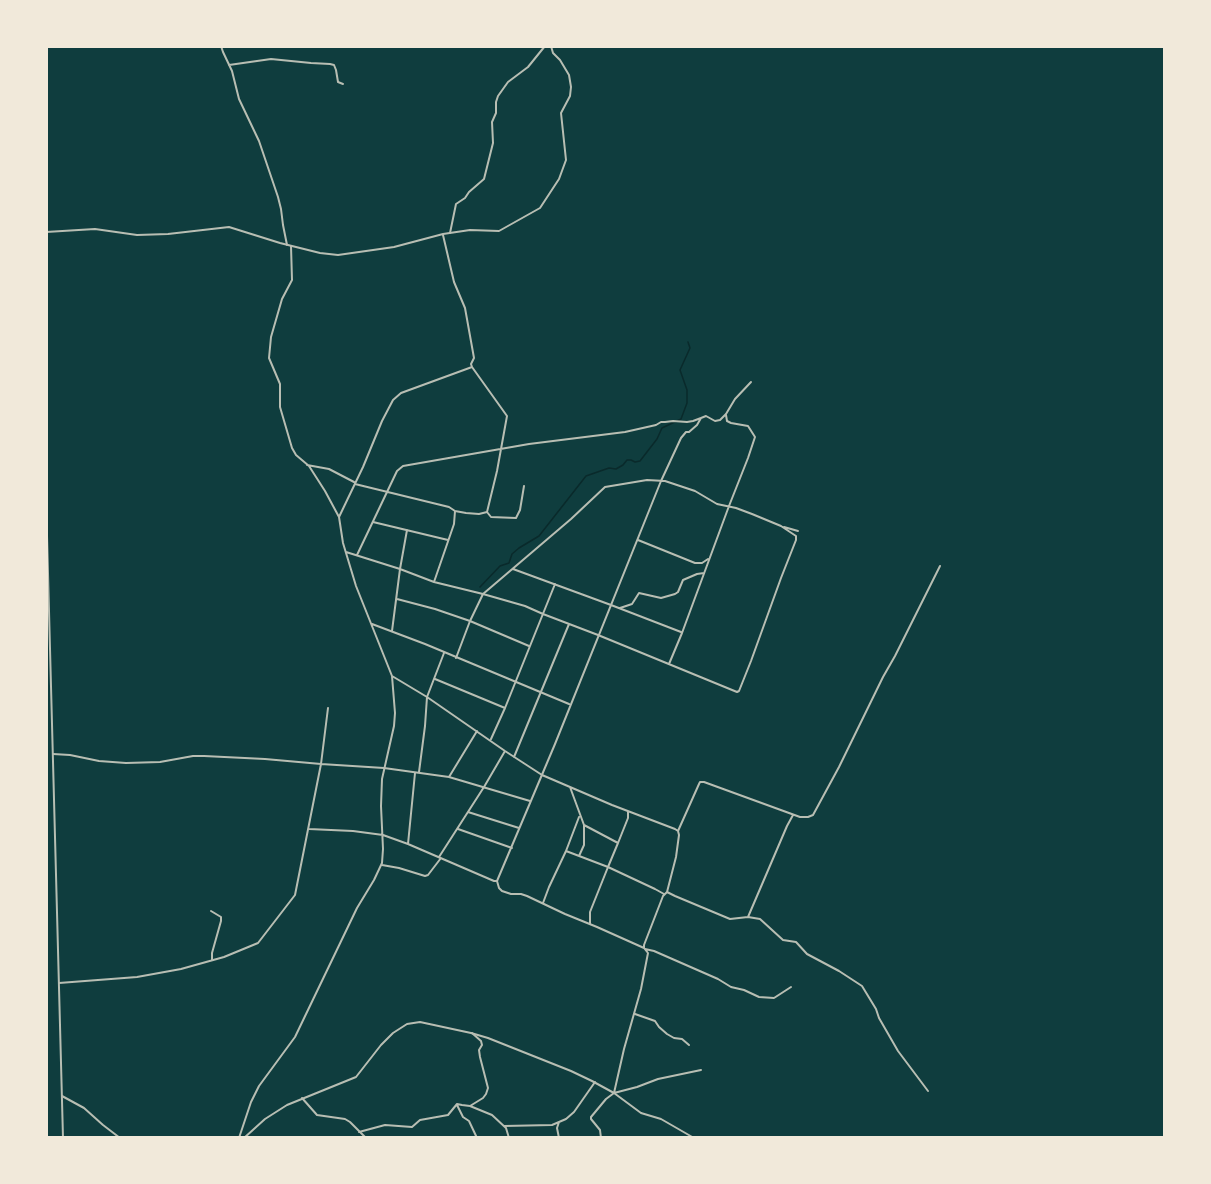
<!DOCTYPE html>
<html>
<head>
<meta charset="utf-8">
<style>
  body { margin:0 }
  #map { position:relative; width:1211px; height:1184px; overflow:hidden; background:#0f3d3e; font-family:Figtree,sans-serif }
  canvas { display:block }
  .frame { position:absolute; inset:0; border:48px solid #f1e9da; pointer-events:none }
</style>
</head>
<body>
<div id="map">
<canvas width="1211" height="1184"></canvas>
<div class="frame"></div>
</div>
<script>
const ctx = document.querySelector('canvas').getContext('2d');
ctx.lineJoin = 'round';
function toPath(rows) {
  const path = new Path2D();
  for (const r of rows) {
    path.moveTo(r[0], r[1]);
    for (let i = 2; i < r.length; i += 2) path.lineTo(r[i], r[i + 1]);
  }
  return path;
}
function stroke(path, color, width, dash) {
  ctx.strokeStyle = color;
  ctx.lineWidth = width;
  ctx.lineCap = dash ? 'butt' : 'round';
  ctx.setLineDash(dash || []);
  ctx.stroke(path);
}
stroke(toPath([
  [480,587,500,566,509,563,512,554,519,548,539,536,586,476,609,468,616,469,623,465,627,460,631,460,635,462,640,461,657,439,662,428,681,419,687,403,687,390,680,370,690,348,688,342]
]), '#0a2a2b', 1.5);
stroke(toPath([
  [221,46,223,52,232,71,239,99,259,141,278,197,281,209,283,225,287,245],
  [229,65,271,59,311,63,330,64,334,65,336,70,338,82,343,84],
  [450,233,456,204,465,198,469,192,484,179,493,143,492,122,496,113,496,102,498,96,508,82,528,67,545,46],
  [291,246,292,280,282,299,271,337,269,358,280,384,280,407,292,448,296,455,309,466,325,491,339,517],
  [307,465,329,469,354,482],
  [355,484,449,507,455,511,466,513,479,514,487,512,497,471,507,416,472,367,471,364,474,358,465,308,454,282,443,235],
  [487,512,491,517,516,518,520,510,524,486],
  [373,522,448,540],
  [784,527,798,531],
  [638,540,695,563,702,563,708,559],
  [346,552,400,569,434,582,483,594,525,606,543,614,598,635,737,692,739,691,751,661,781,578,796,540,796,536,781,526,752,514,736,508,717,504,695,491,665,481,647,480,605,487,571,519,483,594,470,621,456,658],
  [357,555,397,471,403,466,529,444,625,432,656,425,661,422,665,422,673,421,687,422,693,421,701,418],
  [513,569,611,605,681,632],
  [434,582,454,524,455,511],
  [397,599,435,609,470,621,529,646],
  [620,608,632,604,639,593,661,598,675,594,678,592,683,580,697,574,704,573],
  [372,624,425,644,569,704],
  [392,631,400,569,407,530],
  [669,664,682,633,729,506,748,458,755,437,748,426,731,423,727,421,726,415],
  [392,676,427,697,505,751,542,775,612,805,675,829,678,831],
  [435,679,505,708],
  [491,739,505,708,555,584],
  [53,754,70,755,99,761,126,763,160,762,193,756,204,756,265,759,321,764,384,768,449,777,530,801],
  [514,757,569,624],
  [419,772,425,726,427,697,444,653],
  [449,777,477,731],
  [570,787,584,825,618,843,628,818,628,811],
  [468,812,519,828],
  [309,829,353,831,383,835,408,844,494,881,497,881],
  [458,829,512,848],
  [408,844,415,773],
  [566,851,579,817],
  [579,856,584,845,584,825],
  [439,857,484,787,505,751],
  [382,865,399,868,425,876,428,875,441,858],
  [667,892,675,896,730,919,748,917,760,919,783,940,796,942,807,954,839,971,862,986,876,1009,879,1018,898,1051,928,1091],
  [543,903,549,887,566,851,608,867,618,843],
  [211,911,221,917,221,921,212,953,212,960],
  [748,917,787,826,793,815],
  [590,924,590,912,608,867,655,889,664,894],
  [644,948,597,927,565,914,527,896,521,894,511,894,502,891,499,888,497,881,555,744,661,481,681,438,686,432,689,432,697,425,701,418,706,416,715,421,720,420,726,414,735,399,751,382],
  [645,949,654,951,718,979,731,987,744,990,759,997,774,998,791,987],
  [59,983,137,977,181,969,224,957,258,943,295,895,321,764,328,708],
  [635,1014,655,1021,659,1027,667,1034,674,1038,682,1039,689,1045],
  [614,1093,624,1049,641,989,648,953,644,948,644,945,663,896,667,892,676,857,679,835,678,831,699,784,700,782,704,782,800,817,808,817,813,815,839,767,883,677,895,656,940,566],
  [62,1096,84,1108,103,1125,120,1138],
  [302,1098,317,1115,345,1119,350,1122,366,1138],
  [457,1105,463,1117,469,1121,477,1138],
  [470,1106,483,1098,486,1094,488,1088,480,1057,479,1050,482,1045,481,1041,472,1033],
  [559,1122,557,1128,559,1138],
  [504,1126,552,1125,566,1119,574,1112,595,1082],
  [359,1132,385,1125,412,1127,420,1120,448,1115,457,1104,462,1105,470,1106,492,1115,506,1128,509,1138],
  [239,1138,251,1102,259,1086,295,1037,357,908,374,880,382,863,383,849,381,806,382,779,394,726,395,713,392,676,356,586,343,543,339,517,363,467,382,421,393,400,401,393,472,367],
  [601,1138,600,1130,591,1119,591,1117,606,1099,614,1093,637,1087,658,1079,701,1070]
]), '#b8beb3', 2);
stroke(toPath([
  [46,232,95,229,137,235,168,234,229,227,280,243,320,253,338,255,394,247,443,234,470,230,499,231,540,208,559,179,566,160,561,113,570,96,571,87,569,75,560,60,553,53,551,46],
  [46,498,63,1138],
  [244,1138,265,1119,287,1105,356,1077,381,1045,393,1033,407,1024,420,1022,471,1033,488,1038,571,1071,592,1081,614,1093,641,1113,661,1119,694,1138]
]), '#b8beb3', 2);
</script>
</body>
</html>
